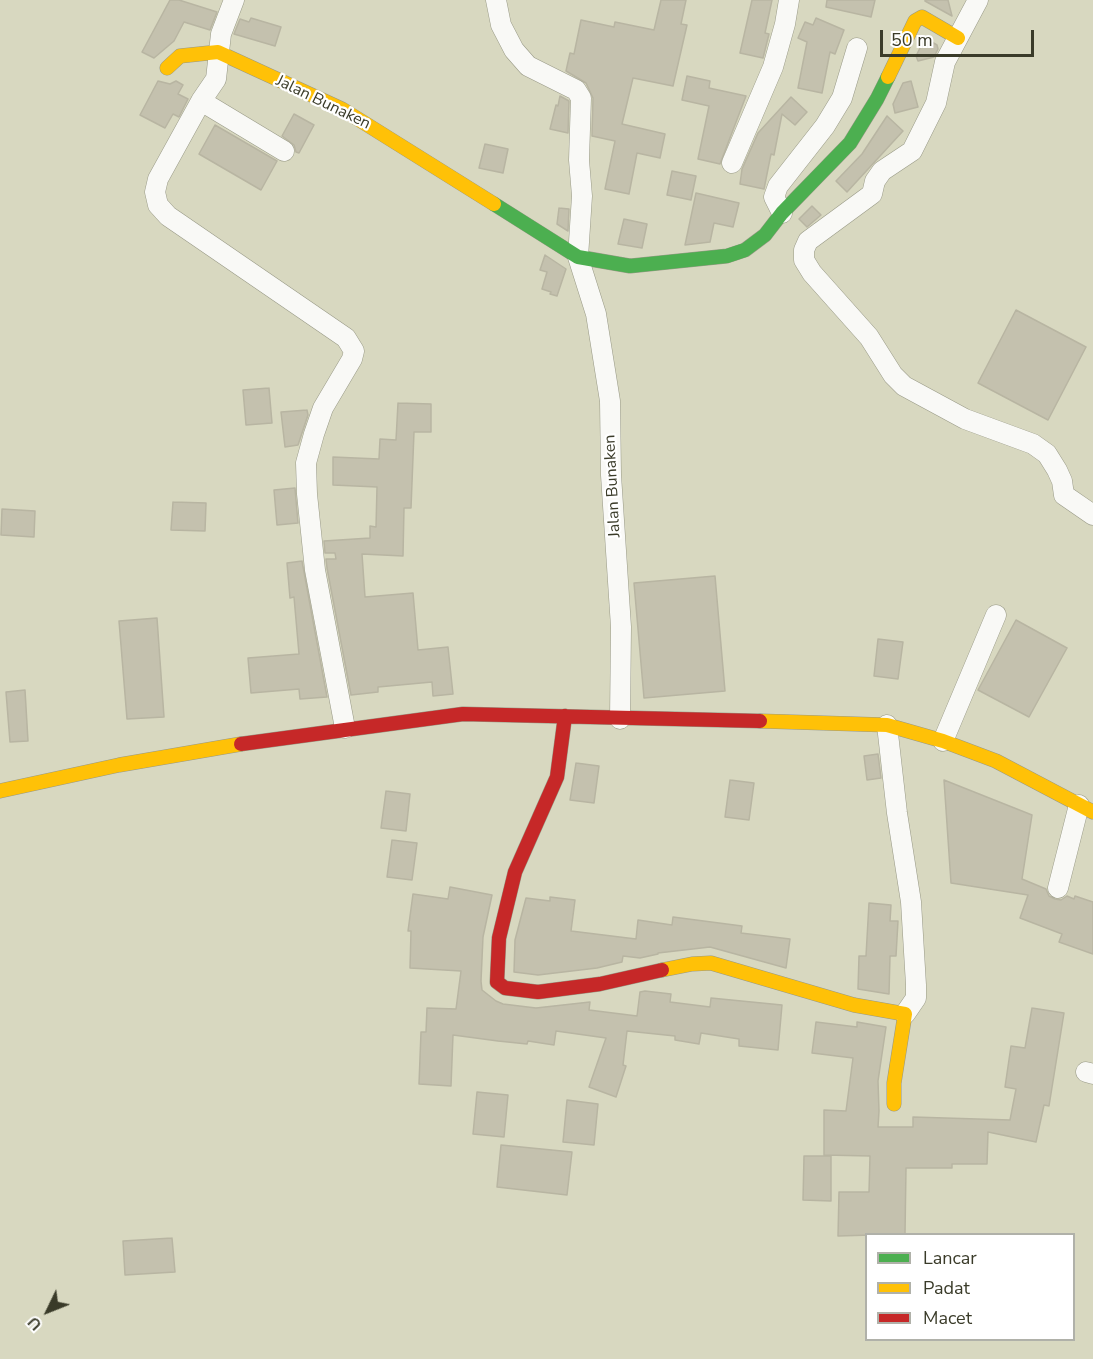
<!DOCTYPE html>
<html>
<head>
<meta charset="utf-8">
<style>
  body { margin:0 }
  #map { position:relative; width:1093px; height:1359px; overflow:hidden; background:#d8d8c0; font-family:"Nunito Sans",sans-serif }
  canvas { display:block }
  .legend { position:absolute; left:865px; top:1233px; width:210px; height:108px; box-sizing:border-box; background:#fff; border:2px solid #b0b1a9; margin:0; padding:8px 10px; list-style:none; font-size:18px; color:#3a3b29 }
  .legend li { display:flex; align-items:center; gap:12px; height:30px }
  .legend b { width:30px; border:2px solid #b0b1a9 }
  .north { position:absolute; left:18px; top:1281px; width:60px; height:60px; -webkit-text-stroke:4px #fff; paint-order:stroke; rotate:227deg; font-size:16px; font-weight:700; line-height:24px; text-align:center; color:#3a3b29 }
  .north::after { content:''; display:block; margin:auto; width:21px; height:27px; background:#3a3b29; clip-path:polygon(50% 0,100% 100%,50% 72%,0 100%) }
  .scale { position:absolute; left:880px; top:30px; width:154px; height:27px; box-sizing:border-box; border:3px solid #3a3b29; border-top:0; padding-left:8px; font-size:18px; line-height:21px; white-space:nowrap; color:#3a3b29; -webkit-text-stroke:4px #fff; paint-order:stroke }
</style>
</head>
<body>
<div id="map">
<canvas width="1093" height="1359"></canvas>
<ul class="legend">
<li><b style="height:8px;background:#4caf50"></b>Lancar</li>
<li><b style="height:8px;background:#ffc107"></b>Padat</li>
<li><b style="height:8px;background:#c62828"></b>Macet</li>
</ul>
<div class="north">U</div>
<div class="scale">50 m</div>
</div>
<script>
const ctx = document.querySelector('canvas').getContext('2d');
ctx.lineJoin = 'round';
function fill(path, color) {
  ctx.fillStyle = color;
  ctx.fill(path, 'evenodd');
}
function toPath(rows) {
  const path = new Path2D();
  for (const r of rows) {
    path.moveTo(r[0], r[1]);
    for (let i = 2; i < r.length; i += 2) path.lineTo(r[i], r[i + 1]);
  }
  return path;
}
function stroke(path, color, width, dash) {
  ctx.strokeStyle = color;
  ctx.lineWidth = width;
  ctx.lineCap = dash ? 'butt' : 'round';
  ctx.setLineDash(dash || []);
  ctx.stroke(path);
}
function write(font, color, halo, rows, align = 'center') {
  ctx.font = font + ' "Nunito Sans",sans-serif';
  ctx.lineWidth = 4.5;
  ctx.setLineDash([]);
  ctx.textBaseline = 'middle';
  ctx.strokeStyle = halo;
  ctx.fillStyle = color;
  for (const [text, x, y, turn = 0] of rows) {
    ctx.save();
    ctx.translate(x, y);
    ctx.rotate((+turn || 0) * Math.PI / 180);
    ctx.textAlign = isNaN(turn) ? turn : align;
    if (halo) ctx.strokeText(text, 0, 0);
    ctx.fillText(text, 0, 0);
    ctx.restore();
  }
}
const building = toPath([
  [170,0,179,0,217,12,210,30,184,22,174,41,154,58,142,52,170,0],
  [661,0,686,0,681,24,687,25,673,86,633,78,622,124,665,134,660,158,637,153,629,194,605,189,615,141,592,136,593,98,586,83,566,71,570,53,574,54,581,20,614,27,615,22,654,30,661,0],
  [752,0,772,0,765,33,769,34,763,58,740,53,752,0],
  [827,0,875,0,871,17,826,7,827,0],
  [925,0,948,0,952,16,925,1,925,0],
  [251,18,281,27,275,46,234,34,240,19,249,22,251,18],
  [816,18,844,30,835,54,830,52,822,93,798,88,807,42,798,38,805,22,813,25,816,18],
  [925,38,937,45,938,49,934,57,918,61,916,56,925,38],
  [687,76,710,81,709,88,746,96,720,164,698,159,709,106,682,100,687,76],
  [158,81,170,84,176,81,183,85,178,94,188,99,179,117,173,114,165,128,140,115,158,81],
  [911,81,918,107,895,113,893,104,903,83,911,81],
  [560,96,569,101,568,133,550,129,556,105,558,106,560,96],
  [791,97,807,112,795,125,782,114,774,155,771,154,764,189,740,184,742,169,758,133,791,97],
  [294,114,314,125,299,153,296,152,294,145,282,136,294,114],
  [887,116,903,131,847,192,836,181,862,154,887,116],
  [215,125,277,161,261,190,199,154,215,125],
  [485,144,508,149,503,173,479,168,485,144],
  [672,171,696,176,691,200,667,195,672,171],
  [696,193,739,203,733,227,714,223,710,242,685,245,696,193],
  [812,206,821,215,807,227,799,219,812,206],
  [559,208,569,209,568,231,557,224,559,208],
  [624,219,647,224,642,248,618,244,624,219],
  [545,255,566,269,557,296,550,294,551,292,542,289,547,272,540,270,545,255],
  [1016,310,1086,347,1048,420,978,383,1016,310],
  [269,388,272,423,246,425,243,390,269,388],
  [398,403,431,404,431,432,414,432,411,508,404,508,403,556,362,554,365,597,413,593,418,650,448,647,453,694,433,696,432,682,378,687,378,692,351,695,327,568,326,559,336,559,335,553,325,553,324,541,370,538,370,526,376,527,377,487,333,485,333,457,379,459,380,439,396,440,398,403],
  [307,410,308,415,298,445,285,447,281,412,307,410],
  [295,488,298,523,277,525,274,490,295,488],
  [173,502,206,503,205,531,171,530,173,502],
  [2,509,35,511,34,537,1,535,2,509],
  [302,561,327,697,300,699,299,689,251,693,248,658,299,654,294,597,290,598,287,563,302,561],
  [715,576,725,691,644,698,634,583,715,576],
  [157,618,164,717,127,719,119,621,157,618],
  [1016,620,1067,648,1029,717,978,690,1016,620],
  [878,639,903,642,898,679,874,676,878,639],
  [25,690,28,741,10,742,6,692,25,690],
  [878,754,881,778,867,780,864,756,878,754],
  [576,763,599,766,594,803,570,800,576,763],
  [730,780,754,783,749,820,725,817,730,780],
  [944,780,1032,815,1022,879,1046,889,1049,896,1055,899,1061,900,1067,896,1074,899,1075,896,1093,902,1093,954,1059,942,1062,934,1020,918,1028,895,951,883,944,780],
  [386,791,410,794,406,831,381,828,386,791],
  [392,840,417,843,412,880,387,877,392,840],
  [450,887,492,895,483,937,481,981,482,990,496,1001,503,1004,536,1008,590,1002,589,1010,637,1016,640,992,645,991,671,994,670,1002,710,1007,711,998,782,1005,778,1050,739,1046,739,1039,701,1033,699,1044,675,1040,675,1036,627,1031,623,1065,626,1066,616,1097,589,1087,606,1038,556,1031,554,1045,528,1041,527,1044,498,1041,453,1035,451,1086,419,1084,421,1032,426,1032,427,1008,456,1009,461,971,410,968,411,931,408,931,413,894,448,899,450,887],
  [550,897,575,900,571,931,636,939,638,920,672,925,673,917,742,926,741,933,790,939,786,968,710,947,658,953,658,954,640,958,623,956,622,962,597,968,538,975,514,972,515,940,526,898,550,901,550,897],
  [869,903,891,905,890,921,898,921,896,956,890,956,889,994,858,989,859,956,866,956,869,903],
  [1032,1008,1064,1013,1049,1106,1044,1105,1036,1142,988,1132,987,1164,952,1164,952,1168,906,1168,905,1234,838,1236,839,1192,869,1192,870,1156,824,1155,824,1110,846,1111,853,1058,812,1053,816,1022,857,1027,857,1022,886,1027,878,1081,879,1111,878,1127,913,1127,913,1117,1010,1120,1016,1089,1005,1087,1011,1046,1025,1048,1032,1008],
  [477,1092,508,1095,504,1137,473,1134,477,1092],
  [567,1100,598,1104,594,1145,563,1142,567,1100],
  [501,1145,572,1152,567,1195,497,1187,501,1145],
  [804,1156,831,1156,831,1201,803,1200,804,1156],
  [172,1238,175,1272,125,1275,123,1241,172,1238]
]);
fill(building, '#c4c1ae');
stroke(building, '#b8b5a2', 1.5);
const street = toPath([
  [234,0,221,34,216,79,201,101,284,151],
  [496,0,501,25,514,50,528,66,576,90,581,98,579,160,582,196,578,257,596,314,610,401,611,475,621,627,620,719],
  [978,0,945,62,936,103,912,151,882,171,875,181,872,194,808,241,804,250,804,260,812,273,869,337,893,375,904,386,965,419,1033,444,1047,454,1057,470,1062,481,1064,495,1093,515],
  [201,101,158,179,155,192,158,205,168,216,346,338,354,351,352,359,323,408,314,434,306,463,307,494,315,570,345,728],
  [732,163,773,67,785,24,789,0],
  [782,213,774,197,778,186,825,126,842,98,857,48],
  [887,725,897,813,911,902,916,985,916,998,905,1014],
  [943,741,996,615],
  [1058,888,1079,805],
  [1086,1072,1093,1074]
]);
const fast = toPath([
  [494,204,578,257,630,266,727,256,745,250,765,235,782,213,850,143,877,99,888,77]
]);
const slow = toPath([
  [167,68,180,56,218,52,342,109,494,204],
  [888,77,915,21,922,17,958,38],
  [760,721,887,725,943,741,996,761,1093,812],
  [0,791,119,765,241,744],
  [662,970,692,964,711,963,854,1005,905,1014,894,1083,894,1104]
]);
const jam = toPath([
  [565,716,557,777,515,872,499,938,497,982,505,988,538,992,600,984,662,970],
  [241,744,463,714,760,721]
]);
stroke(street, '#989986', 21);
stroke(fast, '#989986', 15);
stroke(slow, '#989986', 15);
stroke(jam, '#989986', 15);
stroke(street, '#f9f9f6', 20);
stroke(fast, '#4caf50', 14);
stroke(slow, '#ffc107', 14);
stroke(jam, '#c62828', 14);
write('16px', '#3a3b29', '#fff', [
  ["Jalan Bunaken",323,103,26],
  ["Jalan Bunaken",613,486,-93]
]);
</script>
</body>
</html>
